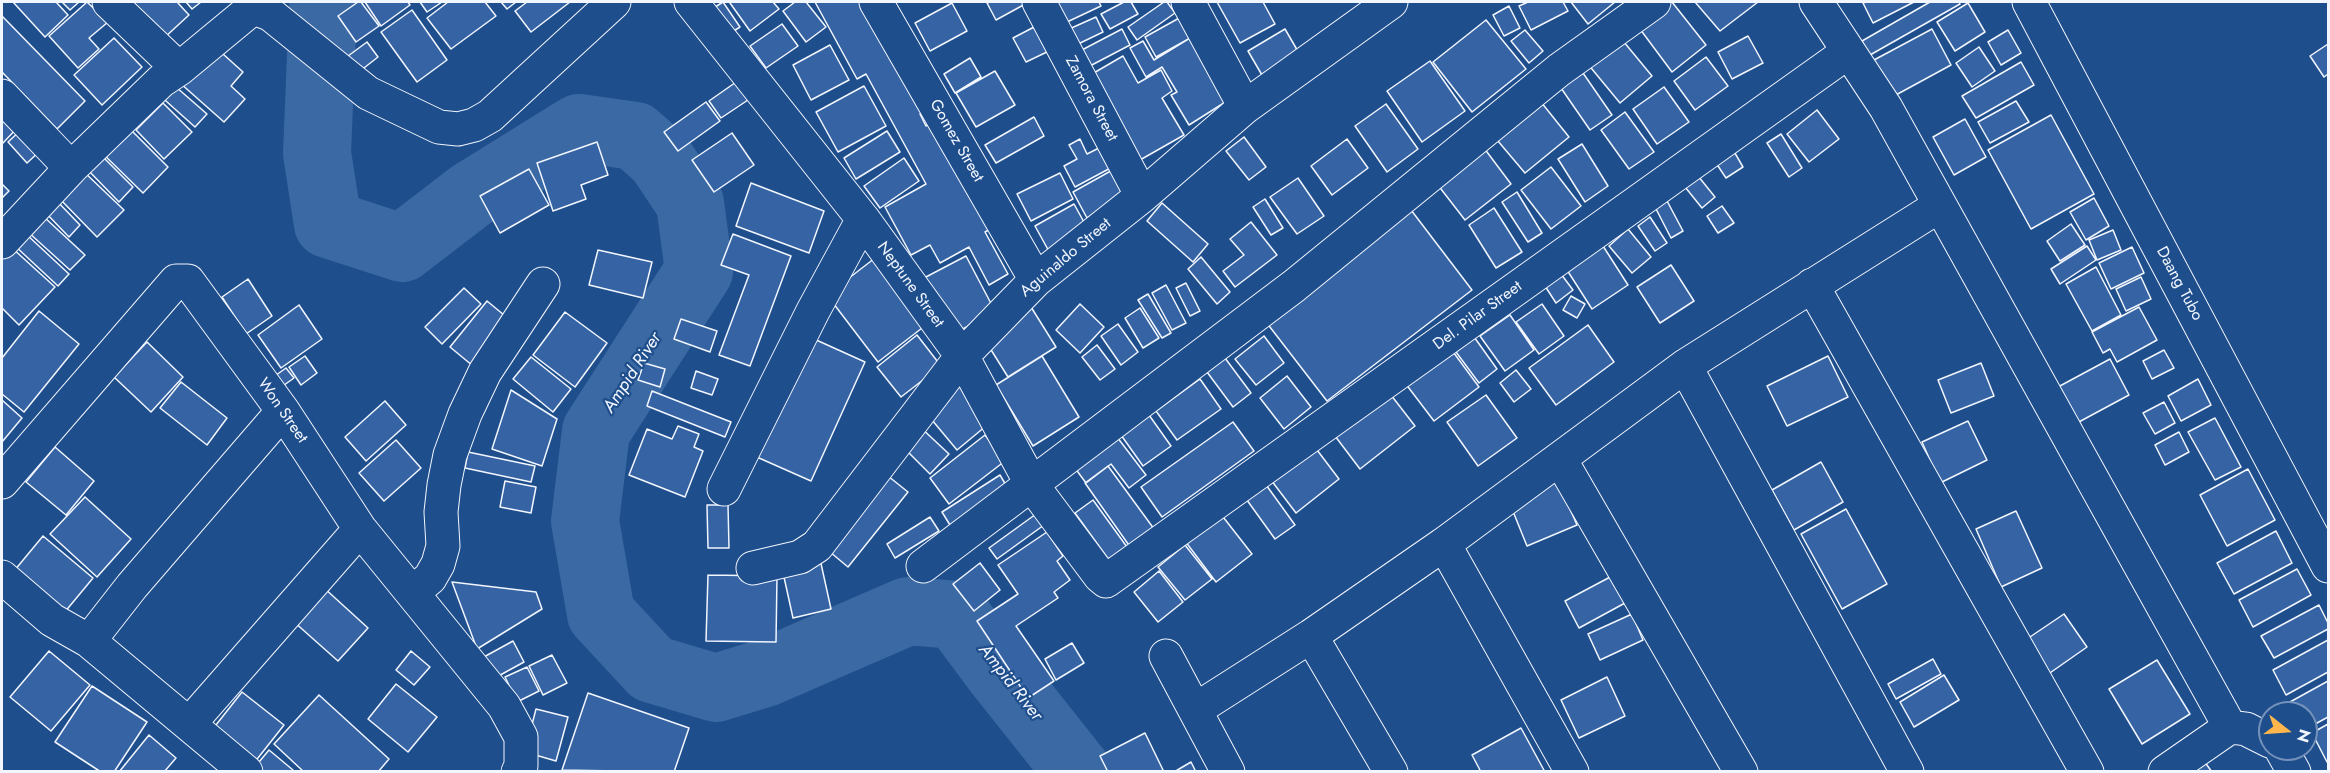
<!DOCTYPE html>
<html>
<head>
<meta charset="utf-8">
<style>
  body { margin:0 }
  #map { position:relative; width:2330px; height:773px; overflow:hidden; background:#1f4e8c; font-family:Jost,sans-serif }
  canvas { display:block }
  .frame { position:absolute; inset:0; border:3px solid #f2f6ff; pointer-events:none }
  .north { position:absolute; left:2258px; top:701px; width:60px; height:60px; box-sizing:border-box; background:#1f4e8c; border:2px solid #7391ba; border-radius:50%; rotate:107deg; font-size:16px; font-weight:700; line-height:24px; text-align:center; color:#f2f6ff }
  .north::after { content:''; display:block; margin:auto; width:21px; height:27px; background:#ffb74d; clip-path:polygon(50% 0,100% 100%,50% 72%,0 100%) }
</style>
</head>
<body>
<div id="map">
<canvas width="2330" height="773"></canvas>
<div class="frame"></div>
<div class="north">N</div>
</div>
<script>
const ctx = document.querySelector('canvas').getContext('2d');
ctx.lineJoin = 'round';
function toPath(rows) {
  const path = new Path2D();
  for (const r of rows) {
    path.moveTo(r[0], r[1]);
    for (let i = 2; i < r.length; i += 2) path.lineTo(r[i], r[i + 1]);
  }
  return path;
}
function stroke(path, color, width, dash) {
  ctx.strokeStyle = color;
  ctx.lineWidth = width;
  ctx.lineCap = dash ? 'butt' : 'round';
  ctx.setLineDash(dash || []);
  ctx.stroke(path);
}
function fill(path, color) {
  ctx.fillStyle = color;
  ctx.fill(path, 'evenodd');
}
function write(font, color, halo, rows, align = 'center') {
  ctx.font = font + ' Jost,sans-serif';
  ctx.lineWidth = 4.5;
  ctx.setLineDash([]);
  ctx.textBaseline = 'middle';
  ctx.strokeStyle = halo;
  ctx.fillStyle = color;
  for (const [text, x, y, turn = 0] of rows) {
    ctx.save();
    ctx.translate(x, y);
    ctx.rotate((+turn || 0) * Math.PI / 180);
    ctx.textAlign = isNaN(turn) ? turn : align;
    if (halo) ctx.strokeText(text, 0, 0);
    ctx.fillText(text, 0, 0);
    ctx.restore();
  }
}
stroke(toPath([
  [327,2,323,8,317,153,328,224,402,248,471,195,579,128,635,136,660,158,690,203,699,271,596,431,585,521,601,614,652,669,716,688,765,673,908,611,956,615,997,670,1078,772]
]), '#3b69a3', 68);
const building = toPath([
  [13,2,56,2,68,15,45,37,13,2],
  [62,2,79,2,70,10,62,2],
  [87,2,108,22,89,38,99,49,78,68,49,36,87,2],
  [132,2,177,2,189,15,164,38,132,2],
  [186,2,201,2,192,9,186,2],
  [358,2,361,2,379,26,356,42,338,16,358,2],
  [365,2,408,2,410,5,381,26,365,2],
  [420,2,442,2,427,12,420,2],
  [448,2,485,2,496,16,451,49,427,18,448,2],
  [501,2,516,2,507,9,501,2],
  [527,2,570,2,531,32,515,11,527,2],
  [723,2,740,27,723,38,706,13,723,2],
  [731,2,773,2,779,9,750,31,730,3,731,2],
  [795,2,806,2,826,27,806,42,783,11,795,2],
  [815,2,867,2,933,107,920,114,926,126,936,120,994,227,985,232,1008,274,989,285,969,247,940,263,930,245,911,255,885,207,926,184,866,74,857,79,815,2],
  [990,2,1026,2,1027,3,996,20,987,3,990,2],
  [1057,2,1099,2,1101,6,1067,22,1057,2],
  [1124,2,1131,2,1138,14,1110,29,1101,14,1124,2],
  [1164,2,1167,2,1175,13,1137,40,1128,27,1164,2],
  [1217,2,1263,2,1275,24,1240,43,1217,2],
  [1528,2,1563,2,1568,11,1531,30,1519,6,1528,2],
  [1571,2,1615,2,1588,24,1571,2],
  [1668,2,1672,2,1706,45,1672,72,1637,25,1668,2],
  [1695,2,1758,2,1720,31,1695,2],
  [1866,2,1914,2,1873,23,1863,3,1866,2],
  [1930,2,1959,2,1960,4,1870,55,1862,41,1930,2],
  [952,3,967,31,930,51,915,23,952,3],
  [1968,3,1985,32,1955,51,1937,22,1968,3],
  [1509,6,1520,28,1504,36,1493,15,1509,6],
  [412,10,447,60,417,82,381,32,412,10],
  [2,16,85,101,57,129,2,72,2,16],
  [1096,17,1103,32,1074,46,1067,30,1096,17],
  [1181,17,1192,37,1156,57,1145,37,1181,17],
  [1486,20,1526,69,1472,112,1433,62,1486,20],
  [782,24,798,46,766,68,750,46,782,24],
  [1036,26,1049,51,1026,62,1013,38,1036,26],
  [1122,29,1130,45,1088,67,1080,51,1122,29],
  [1285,29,1303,60,1266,82,1248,51,1285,29],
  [1932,29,1951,65,1894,96,1874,60,1932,29],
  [1525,30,1543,51,1529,63,1511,41,1525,30],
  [2008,30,2021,53,2001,65,1988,42,2008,30],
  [1619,36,1652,76,1620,103,1587,63,1619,36],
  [1748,36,1763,63,1732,79,1718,52,1748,36],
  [114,38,142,67,102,105,74,75,114,38],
  [1190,38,1227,101,1189,125,1171,95,1177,92,1162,67,1146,77,1130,48,1143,41,1154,60,1190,38],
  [367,42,378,57,355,75,344,59,367,42],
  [2328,44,2328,74,2324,77,2310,56,2328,44],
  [213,45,243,72,231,86,245,99,224,122,180,83,213,45],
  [830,45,849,80,811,100,793,65,830,45],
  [1979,47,1995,71,1972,87,1956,63,1979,47],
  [1123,56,1138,83,1161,70,1172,91,1162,98,1184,135,1140,160,1092,74,1123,56],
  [1706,57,1728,86,1695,110,1674,81,1706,57],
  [970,58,981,77,955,93,944,74,970,58],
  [1430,61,1465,111,1422,142,1387,91,1430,61],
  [2021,62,2034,85,1976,118,1962,96,2021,62],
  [995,71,1015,105,976,127,956,93,995,71],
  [1583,73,1612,115,1590,130,1561,88,1583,73],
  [168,80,207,114,195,127,157,93,168,80],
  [739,80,751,98,721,118,709,101,739,80],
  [864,86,886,126,838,152,816,112,864,86],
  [1664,87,1689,122,1657,144,1633,109,1664,87],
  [1537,97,1569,137,1525,173,1492,134,1537,97],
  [2016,101,2029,122,1990,143,1978,122,2016,101],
  [706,102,720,121,678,151,664,132,706,102],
  [163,103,192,132,164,159,136,130,163,103],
  [1386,104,1418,149,1387,172,1355,126,1386,104],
  [2,106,21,124,2,144,2,106],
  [1817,110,1839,139,1809,162,1787,134,1817,110],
  [1625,112,1654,152,1629,169,1601,130,1625,112],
  [2051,115,2094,194,2031,229,1988,150,2051,115],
  [1034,117,1044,136,996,163,985,145,1034,117],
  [1965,119,1986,157,1954,175,1933,137,1965,119],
  [124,123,168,167,143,193,98,149,124,123],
  [22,129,41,150,27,163,8,142,22,129],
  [887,131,900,152,856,179,844,158,887,131],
  [732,133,754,165,714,192,692,160,732,133],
  [1781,134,1802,168,1789,177,1767,143,1781,134],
  [1244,137,1266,167,1249,180,1226,151,1244,137],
  [1080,139,1087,154,1107,144,1118,164,1075,187,1064,166,1077,159,1069,145,1080,139],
  [1347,139,1368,168,1332,195,1311,166,1347,139],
  [597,142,608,175,581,185,586,199,553,211,537,163,597,142],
  [1481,144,1511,184,1465,220,1434,180,1481,144],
  [1582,144,1608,186,1585,202,1558,159,1582,144],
  [1732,148,1743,167,1726,178,1714,160,1732,148],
  [99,153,133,187,119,202,85,167,99,153],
  [904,158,919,181,880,208,864,186,904,158],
  [1551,167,1581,206,1551,229,1521,190,1551,167],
  [1116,168,1130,193,1087,218,1073,192,1116,168],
  [529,169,549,205,500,233,480,196,529,169],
  [82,170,124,210,97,237,57,196,82,170],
  [1694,171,1715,197,1702,208,1681,182,1694,171],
  [1060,173,1073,199,1031,221,1017,194,1060,173],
  [1298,178,1324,216,1297,234,1270,197,1298,178],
  [751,183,824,211,809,253,736,226,751,183],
  [2,184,9,191,2,198,2,184],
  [1517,192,1542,233,1528,242,1502,202,1517,192],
  [2094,198,2109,226,2086,240,2070,212,2094,198],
  [55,199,80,225,69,237,43,210,55,199],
  [1265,199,1283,228,1271,235,1253,207,1265,199],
  [1666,199,1683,231,1671,238,1654,205,1666,199],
  [1162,203,1208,244,1193,262,1147,221,1162,203],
  [1074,204,1090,233,1051,255,1035,226,1074,204],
  [1408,206,1472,290,1327,401,1263,318,1408,206],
  [1722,206,1734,223,1718,233,1707,216,1722,206],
  [1494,208,1522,252,1496,268,1469,225,1494,208],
  [43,216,85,255,70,270,28,232,43,216],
  [1650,217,1667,243,1655,251,1638,226,1650,217],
  [1251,222,1277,255,1235,287,1223,271,1244,255,1230,239,1251,222],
  [2071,224,2085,245,2060,261,2047,241,2071,224],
  [1628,229,1651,257,1632,273,1609,246,1628,229],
  [2113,230,2121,250,2097,260,2089,240,2113,230],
  [25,233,69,274,58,286,14,245,25,233],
  [733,234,791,256,750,366,719,355,749,275,721,265,733,234],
  [1603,246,1628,285,1592,309,1567,270,1603,246],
  [2087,246,2096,260,2060,284,2051,269,2087,246],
  [11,247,55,287,19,325,2,308,2,257,11,247],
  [2132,247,2144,273,2111,289,2099,263,2132,247],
  [598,250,652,262,643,298,589,285,598,250],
  [966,256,995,311,954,334,924,278,966,256],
  [1201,257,1230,292,1217,304,1188,269,1201,257],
  [875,258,926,325,878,362,827,295,875,258],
  [1671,265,1694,301,1660,323,1637,287,1671,265],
  [2096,267,2121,315,2092,331,2066,284,2096,267],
  [1561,274,1573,290,1556,303,1545,286,1561,274],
  [2141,277,2151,299,2126,311,2116,289,2141,277],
  [248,279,272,316,246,334,222,297,248,279],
  [1186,283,1200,311,1190,316,1176,288,1186,283],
  [1166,285,1186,323,1172,330,1152,293,1166,285],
  [464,288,481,304,442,344,425,327,464,288],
  [1148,294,1171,333,1162,338,1138,300,1148,294],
  [1571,296,1585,304,1577,318,1563,310,1571,296],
  [487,301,510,320,473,366,450,347,487,301],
  [1080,304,1104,327,1080,353,1056,330,1080,304],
  [1542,304,1564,336,1539,354,1516,322,1542,304],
  [299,305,322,339,281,368,258,335,299,305],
  [1031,307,1056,347,1008,377,983,337,1031,307],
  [2139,307,2157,340,2117,362,2110,349,2103,353,2092,332,2139,307],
  [1140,308,1159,338,1143,348,1125,318,1140,308],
  [39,311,79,344,24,412,2,394,2,358,39,311],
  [565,312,607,343,575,387,533,355,565,312],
  [1510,315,1534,350,1505,371,1480,336,1510,315],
  [681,319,717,331,710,352,674,339,681,319],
  [1118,324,1138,352,1121,365,1101,336,1118,324],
  [1588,325,1614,362,1556,405,1529,368,1588,325],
  [803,334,865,362,811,481,750,454,803,334],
  [1472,334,1497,369,1479,383,1453,348,1472,334],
  [917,335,941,366,901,397,877,367,917,335],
  [1264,336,1284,363,1256,385,1235,359,1264,336],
  [147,342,183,377,151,412,114,377,147,342],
  [1097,345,1115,369,1100,380,1082,357,1097,345],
  [1448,345,1479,387,1434,421,1402,379,1448,345],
  [2164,350,2174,368,2152,379,2143,361,2164,350],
  [305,356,317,373,301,385,289,367,305,356],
  [1042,356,1079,417,1033,446,996,385,1042,356],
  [1828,356,1848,397,1787,426,1767,386,1828,356],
  [531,357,571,389,553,412,513,379,531,357],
  [1225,358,1251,393,1233,407,1207,372,1225,358],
  [2110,359,2129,395,2077,423,2058,387,2110,359],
  [644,363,665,369,660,387,638,380,644,363],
  [1981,363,1994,396,1951,413,1938,380,1981,363],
  [286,368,294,378,280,388,272,378,286,368],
  [1516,370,1531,389,1514,402,1500,383,1516,370],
  [696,371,718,379,712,395,691,388,696,371],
  [1287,376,1311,407,1284,429,1260,398,1287,376],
  [1200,379,1221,409,1177,440,1156,411,1200,379],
  [2198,379,2211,405,2181,421,2168,396,2198,379],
  [181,382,227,418,207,445,160,408,181,382],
  [962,385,992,421,957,450,927,414,962,385],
  [1384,386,1415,426,1360,469,1329,428,1384,386],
  [511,390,557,419,542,466,492,449,511,390],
  [652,391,731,422,725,437,647,406,652,391],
  [1486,395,1517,438,1478,466,1447,422,1486,395],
  [2,400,22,418,2,442,2,400],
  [385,401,406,425,366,461,345,437,385,401],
  [2164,402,2175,423,2155,434,2143,413,2164,402],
  [1149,415,1171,446,1143,466,1121,435,1149,415],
  [2215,418,2241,467,2215,480,2188,432,2215,418],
  [1968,421,1987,460,1940,483,1922,442,1968,421],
  [1233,422,1254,451,1162,517,1141,487,1233,422],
  [918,425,949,454,930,474,900,444,918,425],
  [678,426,699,434,694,447,703,451,685,497,629,475,647,429,672,439,678,426],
  [2179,432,2189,452,2165,465,2155,445,2179,432],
  [1114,433,1146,475,1129,488,1111,464,1086,483,1069,460,1114,433],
  [985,435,1005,461,949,504,930,478,985,435],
  [396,440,421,468,384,501,359,473,396,440],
  [1311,442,1339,479,1296,513,1268,476,1311,442],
  [55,447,94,481,66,515,26,482,55,447],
  [468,452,535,466,531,482,465,468,468,452],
  [1821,462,1843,502,1794,530,1772,490,1821,462],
  [1108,466,1157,533,1133,551,1085,483,1108,466],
  [2248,469,2275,520,2227,546,2200,495,2248,469],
  [883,472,908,492,848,567,824,547,883,472],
  [1000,475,1010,492,953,530,942,512,1000,475],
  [1557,479,1577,525,1527,546,1508,499,1557,479],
  [505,481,536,487,531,513,500,507,505,481],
  [1264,482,1295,525,1275,539,1244,496,1264,482],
  [85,497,131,539,97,577,50,534,85,497],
  [1093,500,1127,547,1109,560,1075,513,1093,500],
  [707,505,728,505,729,548,708,548,707,505],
  [1846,509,1887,584,1842,609,1801,534,1846,509],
  [2016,511,2042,568,2001,587,1976,529,2016,511],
  [1220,513,1252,554,1216,582,1185,541,1220,513],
  [1036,514,1044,525,997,559,989,548,1036,514],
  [930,517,939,531,895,558,887,544,930,517],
  [2276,531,2292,563,2234,594,2217,563,2276,531],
  [1047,532,1063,556,1057,561,1070,580,1054,592,1058,598,1016,626,1054,681,1028,698,977,621,1018,594,998,565,1047,532],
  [43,536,93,578,64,613,14,571,43,536],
  [1185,545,1212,579,1185,600,1158,567,1185,545],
  [820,559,831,609,793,618,782,568,820,559],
  [980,563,1000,590,974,611,953,584,980,563],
  [2297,569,2311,595,2253,627,2239,600,2297,569],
  [1159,571,1183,602,1158,622,1134,592,1159,571],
  [708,575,777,576,776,642,706,641,708,575],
  [1612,576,1625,603,1579,628,1565,601,1612,576],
  [452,582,536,592,542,609,477,649,452,582],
  [323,587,368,628,338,661,293,621,323,587],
  [2319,605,2328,623,2328,629,2274,658,2261,636,2319,605],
  [1632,614,1643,640,1600,660,1588,634,1632,614],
  [2064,614,2087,647,2047,675,2024,641,2064,614],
  [2328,640,2328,672,2286,695,2273,670,2328,640],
  [513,641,524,662,493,679,482,658,513,641],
  [1072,643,1084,663,1056,680,1045,659,1072,643],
  [49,651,90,685,51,731,10,697,49,651],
  [411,651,430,667,414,685,396,670,411,651],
  [552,655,567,683,543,695,529,666,552,655],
  [1933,659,1941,674,1896,699,1888,684,1933,659],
  [2157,660,2190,714,2142,744,2109,689,2157,660],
  [527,667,539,691,517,702,505,677,527,667],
  [1944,675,1959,700,1914,727,1900,702,1944,675],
  [1607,677,1625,716,1579,738,1561,700,1607,677],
  [2328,681,2328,717,2306,729,2306,713,2297,713,2290,702,2328,681],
  [396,684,437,717,408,752,368,719,396,684],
  [92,686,147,722,114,772,101,772,55,742,92,686],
  [242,692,284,725,254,763,212,730,242,692],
  [588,693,689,728,674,772,562,770,588,693],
  [319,695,389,759,378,772,304,772,274,744,319,695],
  [536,709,568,717,556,761,525,752,536,709],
  [2328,724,2328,761,2327,762,2312,733,2328,724],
  [1521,728,1545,772,1481,772,1472,755,1521,728],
  [1145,733,1164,772,1108,772,1100,756,1145,733],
  [149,735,176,758,164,772,119,772,149,735],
  [269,750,293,770,292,772,258,772,254,768,269,750],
  [2204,761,2212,772,2189,772,2204,761],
  [1191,762,1196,772,1174,772,1191,762]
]);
fill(building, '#3563a3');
stroke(building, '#f2f6ff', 1.5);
const minor = toPath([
  [109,2,179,69],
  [691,2,863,219,962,356,1032,485,1100,576,1106,581,1848,52],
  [876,2,1036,280],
  [1039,2,1142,196],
  [1188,2,1245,107],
  [1816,2,1886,108,2230,727],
  [2029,2,2328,566],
  [254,8,270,14,368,93,439,127,458,129,474,125,490,116,614,2],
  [2,96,71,168],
  [2,242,71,168,161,81,179,69,260,2],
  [1812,285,2087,772],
  [1685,366,1907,772],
  [1560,459,1741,772],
  [2,482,176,281,188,281,283,411,360,529,504,706,521,737,521,766,518,772],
  [724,489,813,311,863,219],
  [1444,544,1572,772],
  [923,566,1294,286,1559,70,1654,2],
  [753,568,800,557,817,546,962,356,1036,280,1142,196,1245,107,1391,2],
  [2,577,52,620,89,641,246,772],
  [411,591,418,588,430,578,438,564,443,546,441,512,444,485,450,455,465,414,485,372,543,284],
  [1311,636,1391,772],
  [89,641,132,586,283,411],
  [1166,656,1228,772],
  [1195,710,1311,636,1444,544,1685,366,1939,206],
  [190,723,360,529],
  [2281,749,2294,772],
  [2165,772,2230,727,2246,729,2270,741]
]);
stroke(minor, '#f2f6ff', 35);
stroke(minor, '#1f4e8c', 33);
write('16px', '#f2f6ff', '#1f4e8c', [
  ["Zamora Street",1091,99,62],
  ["Gomez Street",956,141,60],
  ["Aguinaldo Street",1066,258,-40],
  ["Daang Tubo",2179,284,62],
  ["Neptune Street",910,285,54],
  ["Del. Pilar Street",1478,316,-36],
  ["Won Street",282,411,55]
]);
write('italic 18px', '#f2f6ff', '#1f4e8c', [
  ["Ampid River",633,373,-57],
  ["Ampid River",1010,683,52]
]);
</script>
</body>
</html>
